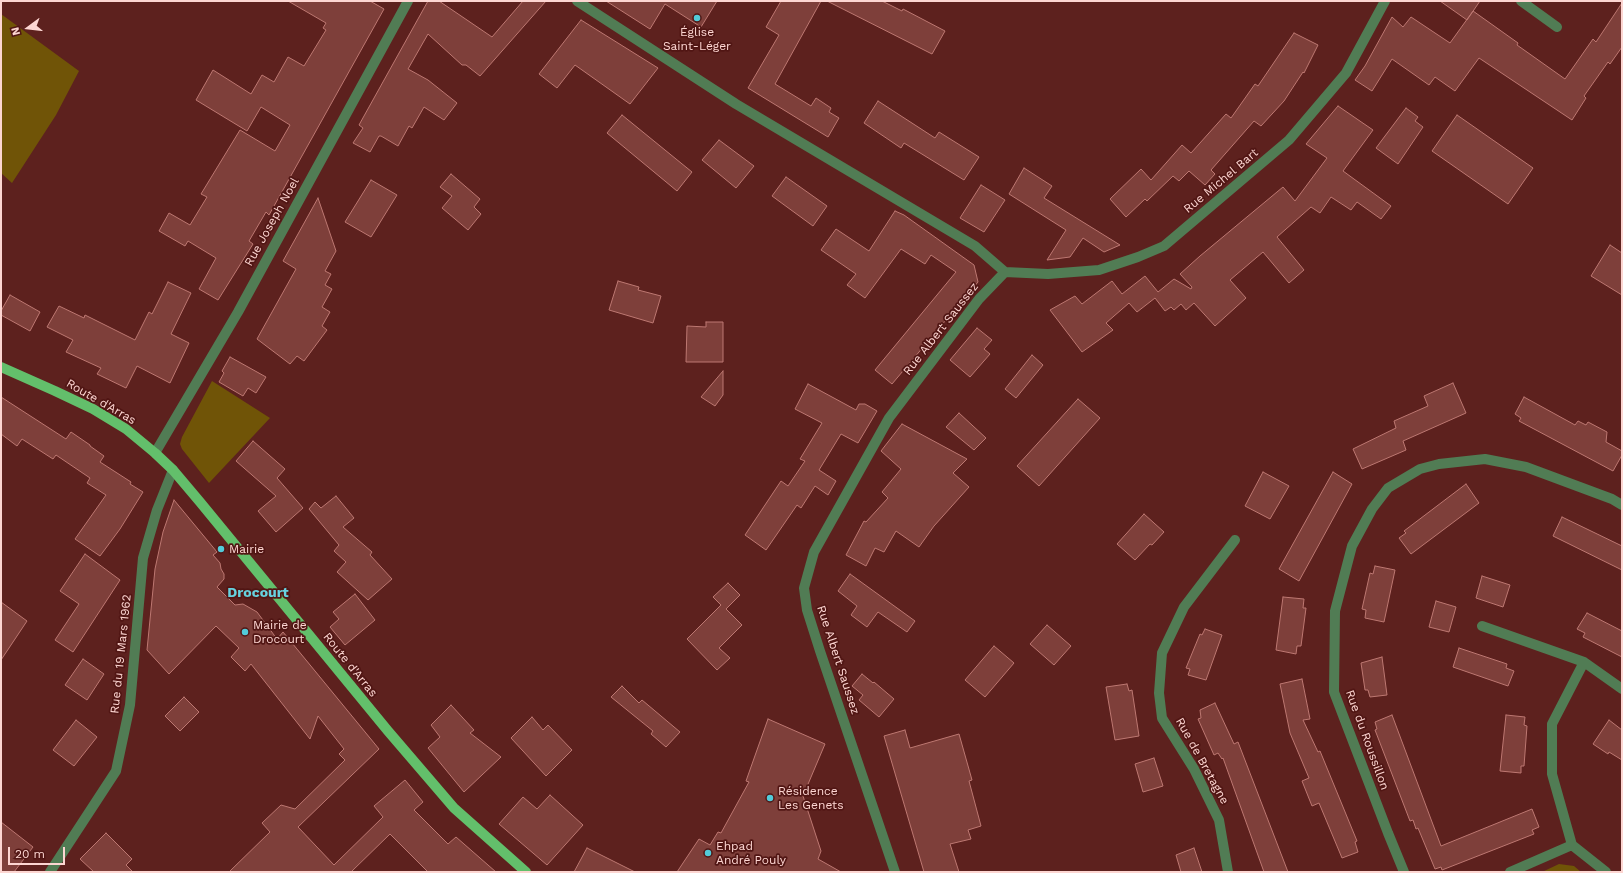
<!DOCTYPE html>
<html>
<head>
<meta charset="utf-8">
<style>
  body { margin:0 }
  #map { position:relative; width:1623px; height:873px; overflow:hidden; background:#5d211e; font-family:"Work Sans",sans-serif }
  canvas { display:block }
  .frame { position:absolute; inset:0; border:2px solid #fdd6d2; pointer-events:none }
  .north { position:absolute; left:8px; top:8px; width:40px; height:40px; -webkit-text-stroke:3px #511614; paint-order:stroke; rotate:255deg; font-size:11px; font-weight:700; line-height:16px; text-align:center; color:#fdd6d2 }
  .north::after { content:''; display:block; margin:auto; width:14px; height:18px; background:#fdd6d2; clip-path:polygon(50% 0,100% 100%,50% 72%,0 100%) }
  .scale { position:absolute; left:8px; top:847px; width:57px; height:18px; box-sizing:border-box; border:2px solid #fdd6d2; border-top:0; padding-left:5px; font-size:12px; line-height:14px; white-space:nowrap; color:#fdd6d2; -webkit-text-stroke:3px #511614; paint-order:stroke }
</style>
</head>
<body>
<div id="map">
<canvas width="1623" height="873"></canvas>
<div class="frame"></div>
<div class="north">N</div>
<div class="scale">20 m</div>
</div>
<script>
const ctx = document.querySelector('canvas').getContext('2d');
ctx.lineJoin = 'round';
function fill(path, color) {
  ctx.fillStyle = color;
  ctx.fill(path, 'evenodd');
}
function toPath(rows) {
  const path = new Path2D();
  for (const r of rows) {
    path.moveTo(r[0], r[1]);
    for (let i = 2; i < r.length; i += 2) path.lineTo(r[i], r[i + 1]);
  }
  return path;
}
function stroke(path, color, width, dash) {
  ctx.strokeStyle = color;
  ctx.lineWidth = width;
  ctx.lineCap = dash ? 'butt' : 'round';
  ctx.setLineDash(dash || []);
  ctx.stroke(path);
}
function write(font, color, halo, rows, align = 'center') {
  ctx.font = font + ' "Work Sans",sans-serif';
  ctx.lineWidth = 3.5;
  ctx.setLineDash([]);
  ctx.textBaseline = 'middle';
  ctx.strokeStyle = halo;
  ctx.fillStyle = color;
  for (const [text, x, y, turn = 0] of rows) {
    ctx.save();
    ctx.translate(x, y);
    ctx.rotate((+turn || 0) * Math.PI / 180);
    ctx.textAlign = isNaN(turn) ? turn : align;
    if (halo) ctx.strokeText(text, 0, 0);
    ctx.fillText(text, 0, 0);
    ctx.restore();
  }
}
fill(toPath([
  [1,14,79,71,56,115,12,183,1,173],
  [212,381,270,418,209,483,182,449,180,444,182,437],
  [1559,864,1574,866,1581,872,1542,872]
]), '#705407');
const building = toPath([
  [288,1,370,1,384,9,269,215,266,212,249,241,253,244,218,300,199,289,216,258,188,241,185,246,159,231,169,213,190,225,207,197,201,194,240,130,275,151,290,125,261,107,247,131,196,100,213,70,251,94,262,75,274,82,288,57,304,66,326,30,323,28,326,23,288,1],
  [428,1,439,1,492,37,523,1,546,1,480,76,466,65,462,65,428,34,408,69,428,80,457,103,444,120,424,107,412,128,409,126,398,146,381,136,379,136,370,152,353,143,363,128,359,125,428,1],
  [606,1,717,1,701,27,665,4,650,29,606,1],
  [781,1,821,1,775,84,811,106,816,98,831,108,829,112,839,118,828,137,748,88,779,35,766,27,781,1],
  [827,1,882,1,902,11,903,9,945,31,932,54,827,1],
  [1440,1,1480,1,1467,20,1440,1],
  [1622,3,1622,47,1610,64,1608,62,1584,96,1586,98,1572,120,1479,58,1455,91,1435,77,1429,85,1392,59,1372,91,1355,80,1365,66,1392,17,1403,27,1411,17,1450,43,1473,11,1518,43,1517,45,1565,79,1593,39,1596,42,1622,3],
  [581,20,658,68,630,104,575,65,557,88,539,74,581,20],
  [1294,33,1318,45,1304,73,1303,72,1284,101,1261,126,1254,121,1211,170,1215,174,1205,185,1189,171,1179,181,1173,176,1147,201,1145,199,1126,217,1110,199,1141,169,1151,180,1182,145,1191,153,1226,114,1231,118,1255,84,1258,86,1294,33],
  [878,101,935,138,939,132,979,157,964,180,904,143,901,148,864,123,878,101],
  [1338,106,1373,130,1343,171,1391,206,1381,219,1357,202,1351,210,1331,197,1320,213,1311,207,1277,237,1304,270,1289,283,1263,252,1230,280,1246,298,1215,326,1194,303,1186,310,1181,304,1174,310,1171,307,1165,311,1155,298,1137,312,1129,303,1106,323,1113,330,1082,352,1050,310,1075,296,1082,304,1112,281,1122,294,1145,276,1158,292,1174,279,1191,289,1192,287,1180,274,1200,256,1283,187,1295,201,1327,158,1306,144,1338,106],
  [1406,108,1418,117,1415,121,1423,127,1398,164,1376,148,1406,108],
  [622,115,692,172,677,191,607,133,622,115],
  [1457,115,1533,168,1508,204,1432,151,1457,115],
  [719,140,754,166,736,188,702,160,719,140],
  [1024,168,1052,186,1044,198,1120,245,1104,252,1083,238,1070,257,1047,260,1066,230,1009,194,1024,168],
  [451,174,480,199,474,207,481,214,468,230,442,208,452,196,440,187,451,174],
  [786,177,827,206,813,226,772,196,786,177],
  [371,180,397,195,371,237,345,222,371,180],
  [981,185,1005,200,984,232,960,218,981,185],
  [318,198,336,251,325,271,331,274,325,285,332,289,322,307,330,312,322,326,327,330,304,361,297,356,290,364,257,339,296,269,283,261,318,198],
  [895,211,904,215,974,265,978,282,892,384,875,370,956,272,931,255,925,264,901,249,865,298,847,285,856,274,821,250,836,229,869,251,895,211],
  [1610,245,1622,253,1622,295,1591,276,1610,245],
  [618,281,639,287,638,290,661,296,653,323,609,310,618,281],
  [168,282,191,293,171,334,189,343,170,383,137,366,126,388,97,374,101,368,66,352,73,340,47,327,59,306,84,318,85,315,135,340,149,312,152,314,168,282],
  [10,295,40,312,30,331,1,315,1,311,10,295],
  [706,322,723,322,723,362,686,362,687,326,706,327,706,322],
  [977,328,992,340,984,349,990,354,970,377,950,360,977,328],
  [1032,355,1043,365,1016,398,1005,389,1032,355],
  [230,357,266,377,256,393,248,388,243,396,219,382,224,373,222,371,230,357],
  [723,371,723,395,715,406,701,397,723,371],
  [1453,383,1466,413,1403,441,1406,450,1362,469,1353,449,1396,428,1394,421,1428,406,1424,396,1453,383],
  [808,384,856,410,859,404,865,404,877,411,858,443,841,434,819,470,836,481,828,495,815,486,801,508,797,505,766,550,745,535,781,481,788,486,805,461,800,459,822,423,795,409,808,384],
  [1,397,66,439,71,432,90,445,90,446,104,456,100,462,131,482,130,484,143,492,120,529,100,556,75,539,106,495,87,483,90,478,56,455,53,459,22,439,17,446,1,434,1,397],
  [1524,397,1575,425,1578,421,1586,425,1588,422,1607,432,1606,442,1622,451,1622,455,1613,471,1519,421,1521,418,1515,414,1524,397],
  [1078,399,1100,418,1039,486,1017,466,1078,399],
  [959,413,986,438,974,450,946,427,959,413],
  [902,424,967,459,953,473,969,487,934,526,919,547,896,531,884,552,875,548,866,566,846,555,864,521,866,522,888,498,882,492,901,469,881,451,902,424],
  [253,441,285,469,277,478,303,508,276,532,258,511,276,496,236,461,253,441],
  [1263,472,1289,486,1270,519,1245,506,1263,472],
  [1333,472,1352,484,1299,581,1279,569,1333,472],
  [1466,484,1479,503,1411,554,1399,538,1406,533,1404,531,1466,484],
  [336,496,354,518,343,527,372,552,370,555,392,579,368,600,337,572,346,562,334,551,339,545,309,509,315,502,321,508,336,496],
  [174,500,217,552,213,555,220,563,221,569,224,574,224,579,217,587,235,605,243,604,257,612,277,639,283,632,379,749,298,827,334,865,383,817,374,806,405,780,423,802,414,810,448,844,456,837,496,872,428,872,390,834,351,872,229,872,270,832,262,823,281,805,295,809,345,760,339,754,344,749,318,716,310,739,251,664,245,671,231,657,239,648,216,626,169,674,147,650,155,569,163,532,174,500],
  [1144,514,1164,532,1152,545,1150,544,1135,560,1117,544,1144,514],
  [1562,517,1622,546,1622,570,1553,536,1562,517],
  [85,554,120,580,73,652,55,640,79,604,60,591,85,554],
  [1375,566,1395,570,1384,622,1365,618,1366,610,1362,609,1370,573,1373,574,1375,566],
  [850,574,915,621,907,632,878,612,867,627,851,615,857,606,838,591,850,574],
  [1482,576,1510,585,1503,607,1476,598,1482,576],
  [728,583,740,595,726,609,742,625,719,648,730,658,717,670,687,639,721,605,713,597,728,583],
  [355,594,375,620,345,645,330,627,339,619,333,612,355,594],
  [1283,597,1304,599,1303,608,1306,608,1301,646,1297,646,1296,654,1276,650,1283,597],
  [1436,601,1456,607,1449,632,1429,627,1436,601],
  [1,602,27,621,1,660,1,602],
  [1587,613,1622,631,1622,657,1583,637,1585,633,1577,629,1587,613],
  [1047,625,1071,646,1054,665,1030,644,1047,625],
  [1205,629,1222,635,1206,680,1188,675,1190,669,1186,668,1200,634,1202,635,1205,629],
  [994,646,1014,663,985,697,965,680,994,646],
  [1459,648,1507,664,1506,668,1514,671,1508,686,1453,667,1459,648],
  [1382,657,1387,695,1370,697,1368,690,1365,690,1361,663,1382,657],
  [83,659,104,674,87,700,65,685,83,659],
  [862,674,873,683,874,682,894,699,879,717,859,700,863,695,852,686,862,674],
  [1302,679,1310,719,1303,720,1318,752,1320,751,1357,841,1355,842,1358,852,1342,858,1319,803,1312,806,1302,781,1309,778,1290,733,1280,684,1302,679],
  [1127,684,1129,691,1132,690,1139,736,1115,740,1106,687,1127,684],
  [622,686,639,703,642,700,680,732,666,747,651,734,653,731,611,697,622,686],
  [184,697,199,712,180,731,165,716,184,697],
  [1215,703,1234,744,1238,742,1288,872,1264,872,1223,758,1222,759,1218,753,1214,755,1198,719,1201,718,1200,710,1215,703],
  [451,705,474,730,470,733,501,757,464,792,428,748,440,737,431,725,451,705],
  [1392,715,1441,846,1532,809,1539,827,1532,830,1534,834,1442,870,1441,867,1435,869,1418,828,1416,829,1413,820,1410,821,1375,730,1377,729,1375,722,1392,715],
  [1506,715,1525,717,1524,725,1527,726,1524,766,1521,766,1521,773,1500,771,1506,715],
  [532,717,543,730,548,725,572,750,546,776,511,738,532,717],
  [768,719,825,744,803,796,821,851,818,859,841,872,677,872,699,839,710,845,718,832,721,833,749,782,746,781,768,719],
  [76,720,97,737,74,766,53,750,76,720],
  [1609,720,1622,730,1622,760,1609,752,1608,754,1593,744,1609,720],
  [905,730,910,748,959,734,972,780,969,781,981,826,968,830,971,839,950,844,959,872,924,872,884,736,905,730],
  [1154,758,1163,786,1143,792,1135,764,1154,758],
  [550,795,583,825,547,865,499,824,523,797,537,809,550,795],
  [1,822,33,847,14,872,1,872,1,822],
  [106,833,132,859,126,865,133,872,94,872,80,859,106,833],
  [587,848,635,872,574,872,587,848],
  [1194,848,1202,872,1181,872,1176,855,1194,848]
]);
fill(building, '#7e3f3a');
stroke(building, '#bd7872', 1);
stroke(toPath([
  [577,1,736,104,975,246,1005,272],
  [1521,1,1557,27],
  [1005,272,1048,274,1099,270,1138,257,1164,246,1289,140,1346,73,1385,1],
  [155,453,238,312,408,1],
  [1482,626,1584,662,1622,689],
  [1572,845,1552,774,1552,724,1584,662],
  [1572,845,1606,872],
  [50,872,116,771,130,705,143,558,157,510,173,470],
  [895,872,820,651,807,610,804,588,814,552,889,418,979,299,1005,272],
  [1228,872,1219,820,1194,769,1162,718,1159,693,1162,653,1184,607,1235,540],
  [1404,872,1388,833,1334,692,1335,611,1352,546,1372,509,1388,488,1420,469,1439,464,1485,459,1526,467,1612,499,1622,505],
  [1510,872,1572,845]
]), '#517c54', 10);
stroke(toPath([
  [1,367,55,391,93,409,126,429,155,453,173,470,200,502,388,731,454,808,526,872]
]), '#63bf6b', 10);
for (const [x, y, r, color] of [
  [697,18,4,"#52cbd9"],
  [221,549,4,"#52cbd9"],
  [245,632,4,"#52cbd9"],
  [770,798,4,"#52cbd9"],
  [708,853,4,"#52cbd9"]
]) {
  const dot = new Path2D();
  dot.arc(x, y, r, 0, 2 * Math.PI);
  ctx.fillStyle = color;
  ctx.fill(dot);
  stroke(dot, '#511614', 1.5);
}
write('12px', '#fdd6d2', '#511614', [
  ["Église",697,32,"center"],
  ["Saint-Léger",697,46,"center"],
  ["Mairie",229,549],
  ["Mairie de",253,625],
  ["Drocourt",253,639],
  ["Résidence",778,791],
  ["Les Genets",778,805],
  ["Ehpad",716,846],
  ["André Pouly",716,860]
], 'left');
write('12px', '#fdd6d2', '#511614', [
  ["Rue Michel Bart",1221,181,-40],
  ["Rue Joseph Noel",272,222,-61],
  ["Rue Albert Saussez",941,329,-52],
  ["Route d'Arras",101,402,30],
  ["Rue du 19 Mars 1962",121,654,-84],
  ["Rue Albert Saussez",838,660,72],
  ["Route d'Arras",350,665,51],
  ["Rue du Roussillon",1367,740,70],
  ["Rue de Bretagne",1202,761,61]
]);
write('bold 14px', '#67d2df', '#511614', [
  ["Drocourt",258,593]
]);
</script>
</body>
</html>
